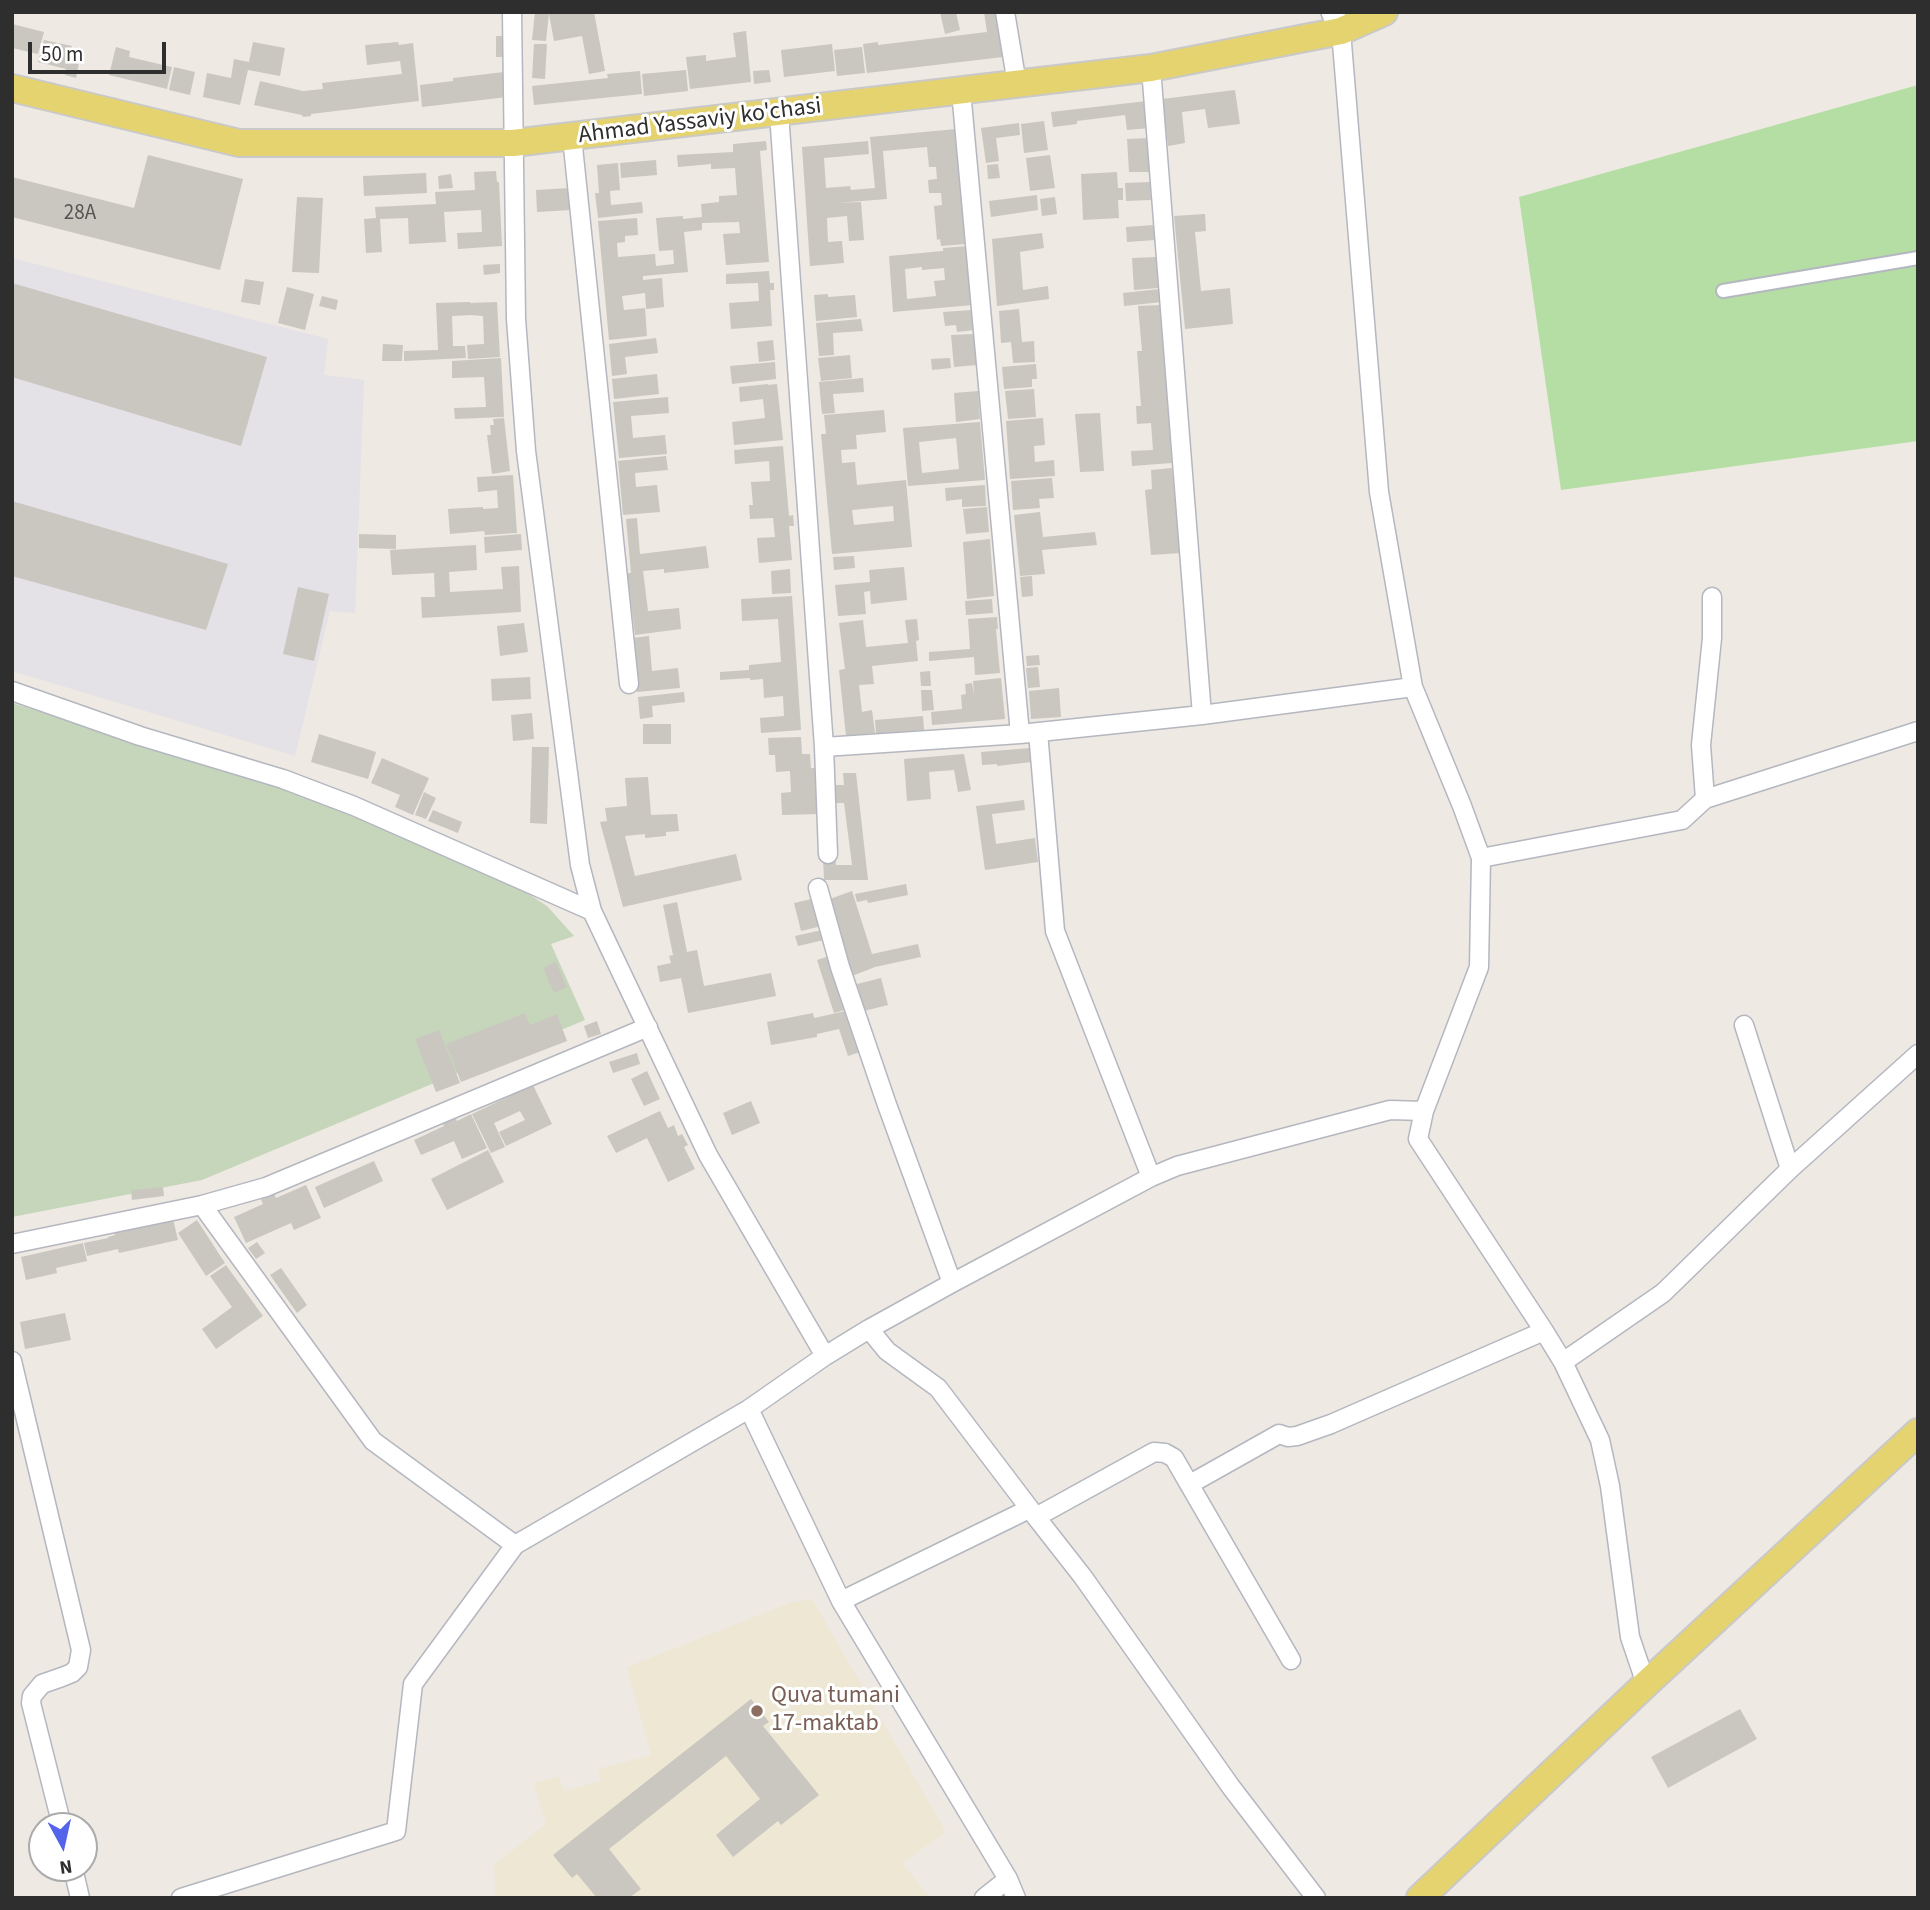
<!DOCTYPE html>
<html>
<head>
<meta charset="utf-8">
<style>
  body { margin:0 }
  #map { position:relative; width:1930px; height:1910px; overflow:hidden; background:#eee9e2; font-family:"Source Sans 3",sans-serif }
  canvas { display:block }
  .frame { position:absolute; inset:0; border:14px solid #2e2e2e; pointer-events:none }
  .north { position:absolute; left:28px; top:1812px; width:70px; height:70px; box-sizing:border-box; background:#fff; border:2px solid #ababab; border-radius:50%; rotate:172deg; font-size:19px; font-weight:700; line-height:28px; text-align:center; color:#2e2e2e }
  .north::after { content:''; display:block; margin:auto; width:24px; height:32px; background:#5363ea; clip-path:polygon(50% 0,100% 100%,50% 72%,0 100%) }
  .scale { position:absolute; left:28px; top:42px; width:138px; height:32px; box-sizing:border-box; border:4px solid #2e2e2e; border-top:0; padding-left:9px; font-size:21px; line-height:24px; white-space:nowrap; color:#2e2e2e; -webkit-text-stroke:5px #fff; paint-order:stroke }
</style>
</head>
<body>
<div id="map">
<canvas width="1930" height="1910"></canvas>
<div class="frame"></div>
<div class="north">N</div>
<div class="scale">50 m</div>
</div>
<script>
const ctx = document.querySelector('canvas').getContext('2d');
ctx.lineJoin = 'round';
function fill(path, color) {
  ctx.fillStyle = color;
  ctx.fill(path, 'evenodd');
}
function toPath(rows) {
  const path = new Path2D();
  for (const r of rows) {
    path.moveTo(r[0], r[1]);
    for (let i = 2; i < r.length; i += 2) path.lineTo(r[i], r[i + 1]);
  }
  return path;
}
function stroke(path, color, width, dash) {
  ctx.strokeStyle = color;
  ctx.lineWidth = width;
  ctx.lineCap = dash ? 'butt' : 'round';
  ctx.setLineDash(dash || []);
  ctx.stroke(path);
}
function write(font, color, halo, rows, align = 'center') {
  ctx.font = font + ' "Source Sans 3",sans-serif';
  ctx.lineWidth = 6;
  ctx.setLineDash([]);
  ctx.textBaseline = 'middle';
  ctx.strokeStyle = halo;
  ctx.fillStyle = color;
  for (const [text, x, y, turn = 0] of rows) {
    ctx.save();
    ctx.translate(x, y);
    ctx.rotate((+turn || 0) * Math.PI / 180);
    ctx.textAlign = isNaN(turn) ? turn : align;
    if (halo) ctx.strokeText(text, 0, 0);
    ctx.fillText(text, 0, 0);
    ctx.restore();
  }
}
fill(toPath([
  [12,258,328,339,324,375,364,380,355,613,330,611,295,756,12,671]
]), '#e4e1e7');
fill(toPath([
  [812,1599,946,1832,902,1863,930,1898,496,1898,494,1865,546,1824,534,1783,559,1777,564,1791,601,1781,598,1769,651,1755,627,1667,790,1603]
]), '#ede7d4');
fill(toPath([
  [1918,85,1918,441,1561,490,1519,197]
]), '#b4dea4');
fill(toPath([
  [12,703,286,787,510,882,547,906,574,936,551,944,585,1020,202,1180,12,1217]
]), '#c6d6bb');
fill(toPath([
  [535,12,549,13,546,41,532,40],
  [562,12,594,12,605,71,589,74,582,36,554,41,549,14],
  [940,12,956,12,960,30,945,34],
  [984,12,998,12,1003,57,867,73,863,44,878,42,878,45,987,32],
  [12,24,44,32,38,54,12,48],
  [746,31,751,82,690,89,686,57,706,55,706,61,736,57,733,33],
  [496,36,507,36,507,57,496,57],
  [44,40,72,46,68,60,79,63,76,78,65,75,66,69,38,62],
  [253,42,285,48,280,76,248,70,240,105,203,97,207,73,231,78,234,59,249,62],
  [398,42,399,45,413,43,419,101,311,114,311,116,303,117,302,115,254,105,260,81,303,91,323,89,322,83,402,74,400,61,367,65,365,45],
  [534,44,547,44,545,79,532,78],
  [832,44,835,71,784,77,781,50],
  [116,47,130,51,129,57,172,67,167,89,109,75],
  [862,47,865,73,837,76,834,50],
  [174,67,195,72,190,95,169,90],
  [686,70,688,91,644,96,642,74],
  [769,70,771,82,754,84,753,71],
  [640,71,642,94,534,105,532,86,608,78,607,74],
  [504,72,507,97,422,107,420,85,453,81,453,78],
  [1235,90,1240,124,1208,128,1205,109,1182,112,1185,143,1168,146,1162,99],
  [1147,101,1150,128,1127,130,1125,115,1077,121,1077,124,1053,127,1051,112],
  [1044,121,1048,150,1024,153,1021,124],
  [1019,123,1020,135,996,138,999,161,986,163,981,128],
  [956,129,967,244,941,246,940,239,937,240,934,206,942,205,941,193,929,193,928,180,937,179,936,167,929,167,927,147,883,151,887,199,837,203,861,202,864,240,849,241,847,216,827,218,828,242,842,241,844,263,810,266,802,147,868,141,869,154,824,158,826,188,850,186,851,190,875,188,870,137],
  [1150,138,1151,172,1129,172,1127,139],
  [766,141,767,150,760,151,769,262,726,265,723,234,740,233,739,222,702,223,702,230,684,232,688,272,643,276,643,280,662,278,664,307,646,309,645,293,622,296,624,310,645,308,647,336,609,340,598,221,637,218,638,235,625,236,625,242,617,243,618,257,655,254,656,266,674,264,673,250,659,251,656,218,683,216,683,219,702,217,701,204,719,202,719,196,737,195,735,168,711,169,711,164,678,167,677,155,733,152,733,144],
  [148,155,243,179,220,270,12,217,12,177,134,208],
  [1050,155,1055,188,1030,191,1026,158],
  [656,160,657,175,621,178,620,163],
  [618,163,620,190,610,191,611,205,642,202,643,213,598,218,595,193,599,193,597,165],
  [998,164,1000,178,988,179,987,165],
  [496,171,497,182,499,182,502,246,458,249,457,233,482,232,481,210,444,212,446,242,409,244,408,218,380,219,382,252,366,253,364,219,376,218,375,207,436,204,435,192,475,190,474,172],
  [1117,172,1118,188,1123,188,1123,200,1118,200,1119,218,1083,220,1081,174],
  [426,173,427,193,364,196,363,176],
  [451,174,453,188,439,189,438,176],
  [1150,182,1151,200,1126,201,1125,183],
  [570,188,571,210,537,212,536,190],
  [1037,195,1038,210,991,217,989,201],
  [297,197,323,198,319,273,292,272],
  [1055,197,1057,214,1042,216,1040,199],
  [1205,214,1206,231,1195,232,1201,291,1230,288,1233,324,1185,329,1174,216],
  [1154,225,1156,240,1127,242,1126,227],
  [1042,233,1044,248,1020,252,1023,290,1048,286,1049,299,997,306,992,239],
  [968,246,973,305,893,312,889,256,943,251,943,248],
  [922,267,922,270,944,268,945,280,934,281,936,296,907,299,905,269],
  [1157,257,1158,288,1134,290,1132,258],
  [500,264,500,273,484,275,483,265],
  [769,271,770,283,774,283,774,290,770,290,772,326,731,329,729,303,759,301,758,283,726,284,726,274],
  [245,279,264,282,260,305,241,302],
  [12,283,267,357,241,446,12,377],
  [287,287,314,294,305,330,278,323],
  [1160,289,1162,302,1124,306,1123,293],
  [828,294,828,297,855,295,857,317,816,321,814,295],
  [322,296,338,300,336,310,319,306],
  [470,302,470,303,497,302,500,357,468,359,467,345,484,344,483,316,471,315,452,316,453,346,465,346,466,358,404,361,404,351,438,350,436,303],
  [1160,305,1172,463,1132,466,1131,451,1153,450,1151,423,1137,424,1136,406,1141,406,1137,351,1142,351,1138,306],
  [1019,309,1022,342,1034,341,1035,362,1013,363,1011,342,1001,343,999,311],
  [972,310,974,330,957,332,956,325,945,326,943,312],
  [861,319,863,331,833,333,834,355,819,356,816,323],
  [975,334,977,365,954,367,951,335],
  [656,338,658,353,625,357,627,374,612,376,609,344],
  [773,340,775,360,759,362,757,342],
  [383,344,403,345,402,361,382,361],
  [850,355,852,378,821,381,818,358],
  [501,358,504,417,455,419,454,408,486,407,484,377,452,378,452,361],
  [950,358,951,368,932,370,931,359],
  [775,362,776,379,732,384,730,366],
  [1036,364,1037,379,1032,379,1032,387,1004,389,1002,367],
  [657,374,659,394,614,399,612,379],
  [863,378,864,392,833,394,835,413,822,414,819,382],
  [768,384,768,385,777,384,783,440,734,445,732,422,765,418,763,399,740,402,739,387],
  [1034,389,1036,417,1008,419,1005,391],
  [978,391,980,419,956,422,954,393],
  [668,397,669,413,631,416,633,438,665,435,667,454,619,458,613,402],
  [884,410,886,432,856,435,857,449,841,450,842,463,855,462,857,485,906,480,912,547,832,554,821,434,826,434,824,415],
  [893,506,894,521,854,525,852,510],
  [1100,413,1104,471,1080,472,1075,414],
  [504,418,510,471,492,474,487,435,491,435,490,425,494,425,493,419],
  [1043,418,1045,445,1034,446,1035,462,1054,460,1055,476,1010,479,1006,421],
  [980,422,985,480,908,486,903,428],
  [956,438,959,469,922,473,919,442],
  [783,446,789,516,793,515,794,526,789,526,792,560,759,563,757,538,775,537,773,518,750,519,749,505,753,505,751,482,770,481,769,461,735,464,734,450],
  [666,456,668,470,635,473,636,487,657,485,660,512,623,515,618,461],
  [1172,468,1181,553,1151,555,1145,490,1152,489,1151,470],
  [513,475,517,533,485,535,484,531,450,534,448,509,483,507,483,509,498,508,497,490,478,492,477,477],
  [1052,478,1054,498,1039,499,1040,508,1013,510,1011,481],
  [985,485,986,506,962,507,962,499,946,501,945,488],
  [12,501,228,564,206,630,12,576],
  [987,507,989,532,966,534,963,509],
  [1040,512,1043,537,1095,532,1097,545,1042,550,1045,574,1020,576,1014,515],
  [637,518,640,554,706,546,709,568,664,573,664,569,643,571,648,611,679,608,681,629,635,635,627,573,631,573,626,519],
  [359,534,396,535,396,549,359,548],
  [521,534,522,550,485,553,484,537],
  [990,539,994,596,967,599,963,542],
  [476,545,477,570,449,572,450,592,503,589,501,567,519,566,521,612,422,618,421,597,435,597,434,573,392,575,390,550],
  [854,556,855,568,834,570,833,557],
  [904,567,907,600,871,604,870,591,864,592,866,614,838,616,835,585,870,582,869,570],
  [790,569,791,593,772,594,771,571],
  [1032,576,1033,596,1022,597,1020,577],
  [298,587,329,594,314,661,283,654],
  [792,596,801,730,761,733,760,718,784,716,783,696,764,698,763,679,750,680,750,678,720,680,720,672,749,670,749,665,781,662,778,619,742,621,741,599],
  [992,599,993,613,966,615,965,601],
  [997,617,998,629,996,629,1000,673,975,675,974,657,929,661,929,652,970,649,968,619],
  [917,619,919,640,916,641,918,661,872,666,874,684,859,685,862,712,872,710,875,733,846,736,839,670,845,669,839,623,863,620,866,647,908,643,905,620],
  [524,623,528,652,500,656,497,626],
  [649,636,652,671,678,668,680,688,637,692,632,638],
  [1039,655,1040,665,1027,666,1026,656],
  [1038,667,1040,687,1028,688,1026,668],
  [930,671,931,686,921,686,920,672],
  [530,677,531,699,492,701,491,679],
  [1001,678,1005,719,932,725,931,712,962,709,961,695,966,694,965,684,972,683,974,695,973,681],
  [1059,688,1061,717,1031,719,1029,691],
  [921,690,932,690,934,710,922,711],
  [684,692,685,702,652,706,653,717,640,719,638,697],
  [532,713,534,739,513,741,511,715],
  [923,716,924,730,876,734,875,720],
  [643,724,671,724,671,744,643,744],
  [319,734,376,752,368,779,311,762],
  [801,737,802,754,810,754,811,768,817,768,819,814,782,815,781,793,791,792,790,771,776,772,775,755,769,755,768,738],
  [532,747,549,747,547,824,530,823],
  [1031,748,1032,762,997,766,997,764,982,765,981,752],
  [964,754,971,790,958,792,954,770,929,772,931,799,907,801,904,759],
  [382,758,429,778,413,815,395,807,400,795,371,783],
  [843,773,856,773,868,880,824,880,823,857,835,857,836,865,852,865,844,803,830,803,830,785,844,785],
  [648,777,651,815,677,814,679,831,666,832,666,836,645,838,645,834,625,836,635,876,736,854,742,880,623,907,600,822,607,821,605,808,627,806,625,778],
  [424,792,436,798,426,819,415,815],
  [1024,800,1025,810,992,814,996,844,1035,838,1038,862,985,870,976,806],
  [433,810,462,822,458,833,428,821],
  [906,884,908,895,868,903,867,900,857,902,855,894],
  [852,891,872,954,918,944,921,957,875,967,852,976,827,900],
  [816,898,822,926,801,931,794,903],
  [677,902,687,952,697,950,704,986,771,973,776,996,688,1013,681,978,660,982,657,966,671,963,669,956,673,955,663,905],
  [822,930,824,940,798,946,795,936],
  [829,956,845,1010,834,1013,817,960],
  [556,962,567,987,554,993,543,968],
  [881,978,888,1005,864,1011,857,984],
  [846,1011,860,1052,848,1056,839,1029,817,1034,817,1037,771,1045,767,1022,813,1013,814,1018],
  [525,1013,530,1025,557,1014,567,1041,461,1082,446,1044],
  [597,1021,601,1034,588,1038,584,1026],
  [439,1030,460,1083,436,1092,415,1039],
  [637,1053,640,1064,613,1073,609,1062],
  [647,1071,660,1099,644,1106,631,1079],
  [533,1085,552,1124,506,1146,499,1132,525,1120,520,1111,494,1123,505,1147,491,1153,472,1114],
  [751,1101,760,1123,732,1135,723,1113],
  [660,1111,668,1128,674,1125,678,1136,682,1134,688,1145,684,1147,695,1169,668,1182,647,1138,616,1153,607,1136],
  [471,1114,487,1148,462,1159,454,1141,421,1155,414,1140,444,1126,442,1121,455,1116,457,1121],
  [488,1150,504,1182,447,1210,431,1179],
  [374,1161,383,1181,324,1208,315,1187],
  [306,1185,321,1218,294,1230,291,1223,246,1243,234,1217,263,1204,260,1197,273,1191,276,1198],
  [163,1187,164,1196,132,1200,131,1190],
  [173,1219,178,1240,119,1253,118,1249,87,1256,84,1243,108,1238,108,1237,115,1235,114,1232],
  [197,1220,225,1263,206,1276,178,1233],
  [257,1242,265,1253,256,1259,248,1248],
  [83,1243,87,1261,56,1268,57,1273,26,1280,21,1257],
  [226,1265,263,1316,216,1349,202,1329,232,1307,210,1276],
  [281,1268,307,1305,297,1313,270,1275],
  [65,1313,71,1340,25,1349,20,1322],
  [751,1699,769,1722,763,1726,819,1795,781,1825,778,1821,733,1857,716,1835,760,1799,726,1756,609,1849,641,1889,629,1898,597,1898,577,1874,572,1878,553,1855],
  [1740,1709,1757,1739,1668,1788,1651,1757]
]), '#cac7c0');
const pedestrian = toPath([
  [1723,291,1918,258]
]);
const minor = toPath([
  [1005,12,1017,84],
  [1341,31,1379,492,1413,687,1462,806,1481,858,1479,967,1424,1111,1418,1139,1544,1331,1563,1362,1600,1440,1610,1486,1630,1637,1646,1684],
  [1151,68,1202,715],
  [961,91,1020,734],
  [779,113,824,747,1020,734,1202,715,1413,687],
  [572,137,629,684],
  [12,691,140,736,283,779,354,806,592,911],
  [1038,732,1055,931,1151,1177],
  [824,747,828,854],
  [1705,799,1701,745,1712,638,1712,597],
  [1481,858,1682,820,1705,799,1918,731],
  [818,888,840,967,886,1102,952,1283],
  [1744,1025,1790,1169],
  [202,1205,373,1441,515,1545],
  [12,1244,202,1205,266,1187,648,1027],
  [869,1329,887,1351,938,1388,1036,1517],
  [825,1356,869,1329,952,1283,1151,1177,1177,1166,1390,1110,1424,1111],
  [12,1361,81,1650,78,1667,72,1673,62,1677,42,1684,32,1696,31,1703,62,1826],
  [1563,1362,1663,1293,1790,1169,1918,1054],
  [749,1409,841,1601,1008,1879,1016,1898],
  [1190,1484,1279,1434,1288,1437,1297,1436,1331,1424,1544,1331],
  [841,1601,1029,1509],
  [1291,1660,1174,1458,1165,1453,1154,1452,1036,1517,1083,1577,1231,1787,1316,1898],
  [73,1868,80,1898],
  [181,1898,396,1831,413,1684,515,1545,749,1409,825,1356,708,1155,592,911,580,865,526,451,516,319,512,12],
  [984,1898,1008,1879]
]);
const tertiary = toPath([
  [1332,12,1341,31]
]);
const primary = toPath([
  [12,88,239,143,513,143,1151,68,1341,31,1384,12],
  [1420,1898,1646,1684,1918,1432]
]);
stroke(pedestrian, '#b5b7c0', 16);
stroke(minor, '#b5b7c0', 21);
stroke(tertiary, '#b5b7c0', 24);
stroke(primary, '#c9c9c9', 30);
stroke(pedestrian, '#fff', 12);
stroke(minor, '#fff', 18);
stroke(tertiary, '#fff', 21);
stroke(primary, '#e5d370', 26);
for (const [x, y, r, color] of [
  [757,1711,7,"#8d6e63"]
]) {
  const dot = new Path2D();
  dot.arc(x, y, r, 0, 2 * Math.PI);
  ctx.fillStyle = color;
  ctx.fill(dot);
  stroke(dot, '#fff', 2.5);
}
write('21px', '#555452', null, [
  ["28A",80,214]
]);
write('24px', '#2e2e2e', '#fff', [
  ["Ahmad Yassaviy ko'chasi",700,122,-7]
]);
write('24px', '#785e54', '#fff', [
  ["Quva tumani",771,1697],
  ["17-maktab",771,1725]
], 'left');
</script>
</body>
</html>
